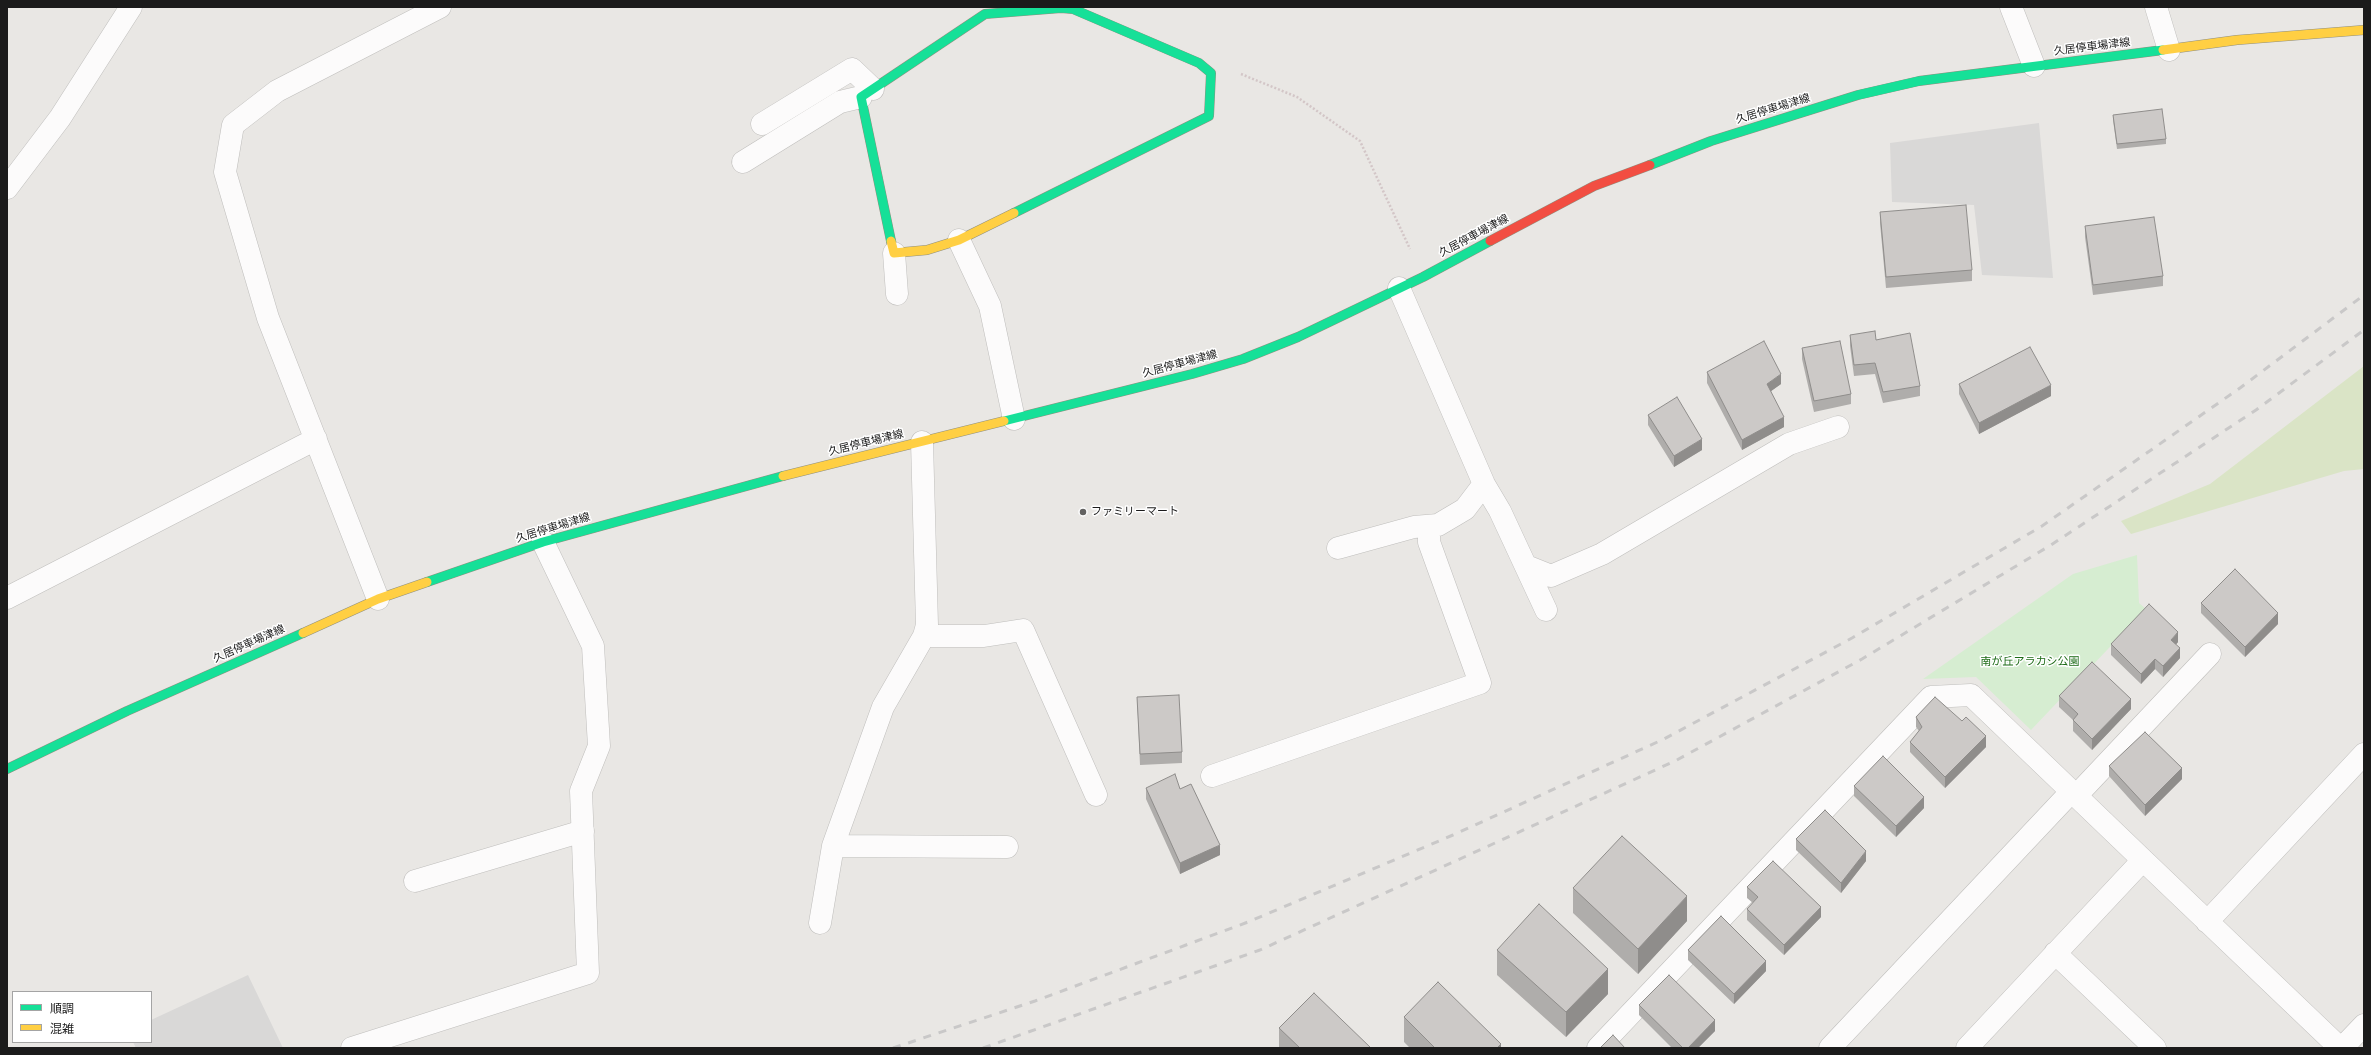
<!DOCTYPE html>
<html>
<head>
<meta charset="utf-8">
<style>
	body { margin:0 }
	#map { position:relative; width:2371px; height:1055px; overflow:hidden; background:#e9e7e4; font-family:Karla,"Noto Sans JP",sans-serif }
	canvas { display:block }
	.frame { position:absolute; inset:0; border:8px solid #1b1b1b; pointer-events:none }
	.legend { position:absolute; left:12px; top:991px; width:140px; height:52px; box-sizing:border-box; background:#fff; border:1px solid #a4a4a4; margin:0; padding:5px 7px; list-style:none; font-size:12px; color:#1b1b1b }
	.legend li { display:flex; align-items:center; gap:8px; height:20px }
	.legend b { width:20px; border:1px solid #a4a4a4 }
</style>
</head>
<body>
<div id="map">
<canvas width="2371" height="1055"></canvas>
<div class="frame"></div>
<ul class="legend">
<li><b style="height:5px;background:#16e098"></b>順調</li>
<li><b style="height:5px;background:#ffcf43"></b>混雑</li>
</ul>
</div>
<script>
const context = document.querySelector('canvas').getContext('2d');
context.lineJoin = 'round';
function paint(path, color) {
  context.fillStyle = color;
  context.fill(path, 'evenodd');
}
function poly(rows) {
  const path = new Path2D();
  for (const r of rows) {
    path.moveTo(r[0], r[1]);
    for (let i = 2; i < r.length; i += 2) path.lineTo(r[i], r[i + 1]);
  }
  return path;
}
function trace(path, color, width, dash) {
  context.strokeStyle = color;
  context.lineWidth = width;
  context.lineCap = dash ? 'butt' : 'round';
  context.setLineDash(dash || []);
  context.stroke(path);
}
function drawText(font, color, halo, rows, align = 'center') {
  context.font = font + ' Karla,"Noto Sans JP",sans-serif';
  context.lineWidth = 3;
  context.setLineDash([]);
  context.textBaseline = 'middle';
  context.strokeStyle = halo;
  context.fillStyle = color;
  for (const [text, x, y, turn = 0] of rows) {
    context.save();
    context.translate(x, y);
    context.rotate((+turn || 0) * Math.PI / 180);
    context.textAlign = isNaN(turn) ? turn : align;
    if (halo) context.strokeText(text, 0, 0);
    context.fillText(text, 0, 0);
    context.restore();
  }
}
paint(poly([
	[2364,366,2364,469,2344,471,2131,534,2121,521,2210,484]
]), '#dae4c6');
paint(poly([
	[2137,555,2139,603,2146,609,2031,730,1976,677,1923,679,2073,574]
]), '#d6edd1');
paint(poly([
	[2039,123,2053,278,1982,275,1974,205,1892,202,1890,143],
	[248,975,283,1048,136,1048,133,1042,151,1042,151,1020]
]), '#d9d8d7');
const lane = poly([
	[743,162,840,102,861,97],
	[415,881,583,831]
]);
const street = poly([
	[2011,7,2034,66],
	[2156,7,2169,50],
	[762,124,852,69,873,89],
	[7,188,60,118,131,7],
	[959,240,990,306,1014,419],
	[894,253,897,294],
	[1399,288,1484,484,1500,511,1546,610],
	[1338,548,1414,527,1438,525,1465,509,1484,484],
	[1526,566,1551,576,1602,554,1789,444,1838,427],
	[7,598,316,439],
	[378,599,268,318,225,172,233,125,277,91,440,7],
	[924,636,984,636,1023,630,1096,795],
	[1212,776,1480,683,1429,542,1429,526],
	[2076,796,2210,654],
	[833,846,1007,847],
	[2207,922,2364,754],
	[820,923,833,846,883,707,924,636,927,625,922,442],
	[2055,953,2155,1048],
	[352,1048,588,973,581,791,599,746,593,646,543,542],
	[1598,1048,1931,697,1971,695,2143,860],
	[1830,1048,2071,792],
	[1967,1048,2143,860,2340,1048],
	[2342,1048,2364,1025]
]);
const fast = poly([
	[1650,165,1711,141,1858,95,1919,81,2163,50],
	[1014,213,1209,116,1211,73,1199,63,1073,9,1061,8],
	[891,241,861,97,985,14,1061,8],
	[1004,421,1192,374,1243,359,1298,337,1423,277,1490,241],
	[427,582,543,542,783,476],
	[7,769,127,711,303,633]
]);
const slow = poly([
	[2163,50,2237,40,2364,30],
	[891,241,894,253,927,250,959,240,1014,213],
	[783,476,1004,421],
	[303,633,378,599,427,582]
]);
const jam = poly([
	[1490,241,1594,186,1650,165]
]);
trace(lane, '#bfbebc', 23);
trace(street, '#bfbebc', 23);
trace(fast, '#908f7f', 10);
trace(slow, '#908f7f', 10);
trace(jam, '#908f7f', 10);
trace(poly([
	[1241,74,1297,97,1360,141,1410,249]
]), '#d3c6c7', 2.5, [2, 2]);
trace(lane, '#fcfbfb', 22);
trace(street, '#fcfbfb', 22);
trace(fast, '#16e098', 9);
trace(slow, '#ffcf43', 9);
trace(jam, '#f24e42', 9);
trace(poly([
	[893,1048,1035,1001,1248,922,1453,835,1664,739,1852,638,2042,526,2240,388,2364,295],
	[983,1048,1260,950,1675,761,1862,659,2051,545,2256,410,2364,330]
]), '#c9c8c8', 3, [8, 8]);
paint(poly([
	[2113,115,2166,139,2166,144,2117,149,2113,120],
	[1880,212,1972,270,1972,281,1886,288,1880,223],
	[2085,226,2163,276,2163,286,2093,295,2085,237],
	[1850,335,1876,340,1920,386,1920,396,1883,403,1875,374,1854,376,1850,346],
	[1802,348,1851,394,1851,404,1814,412,1802,359],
	[1707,372,1781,384,1771,391,1784,427,1742,450,1707,383],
	[1959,384,2051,396,1979,434,1959,394],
	[1648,415,1702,450,1674,467,1648,425],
	[2201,603,2278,624,2245,657,2201,613],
	[2178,642,2176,645,2180,658,2163,677,2155,669,2141,684,2111,655,2111,644],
	[2059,696,2131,709,2092,750,2073,731,2073,720,2059,707],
	[1137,697,1182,752,1182,763,1140,765],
	[1916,717,1986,747,1945,788,1910,752,1910,742,1919,731,1916,727],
	[2109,766,2182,779,2145,816,2109,776],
	[1854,786,1924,808,1896,837,1854,796],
	[1146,788,1180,789,1220,855,1180,874,1146,799],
	[1796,839,1866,861,1841,893,1796,850],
	[1747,887,1821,917,1784,955,1747,920,1747,909,1753,903,1747,898],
	[1573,888,1687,921,1638,974,1573,913],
	[1497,950,1608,994,1566,1037,1497,975],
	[1688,950,1766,971,1734,1004,1688,960],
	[1639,1005,1715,1031,1698,1048,1672,1048,1639,1015],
	[1404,1017,1501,1048,1410,1048,1404,1042],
	[1279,1028,1371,1048,1279,1048]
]), '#afadab');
paint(poly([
	[1781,374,1781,384,1767,394,1767,384],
	[2051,385,2051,396,1979,434,1979,423],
	[1784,417,1784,427,1742,450,1742,440],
	[1702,439,1702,450,1674,467,1674,456],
	[2278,613,2278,624,2245,657,2245,647],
	[2178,632,2178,642,2171,650,2171,640],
	[2180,648,2180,658,2163,677,2163,666],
	[2155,659,2155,669,2141,684,2141,674],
	[2131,699,2131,709,2092,750,2092,739],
	[1986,736,1986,747,1945,788,1945,777],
	[2182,768,2182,779,2145,816,2145,805],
	[1924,797,1924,808,1896,837,1896,826],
	[1220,845,1220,855,1180,874,1180,863],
	[1866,851,1866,861,1841,893,1841,883],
	[1687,896,1687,921,1638,974,1638,949],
	[1821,907,1821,917,1784,955,1784,945],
	[1766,961,1766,971,1734,1004,1734,994],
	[1608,969,1608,994,1566,1037,1566,1012],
	[1715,1020,1715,1031,1698,1048,1688,1048],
	[1501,1044,1501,1048,1497,1048]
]), '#8f8d8b');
const building = poly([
	[2162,109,2166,139,2117,144,2113,115,2162,109],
	[1966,205,1972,270,1886,277,1880,212,1966,205],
	[2154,217,2163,276,2093,285,2085,226,2154,217],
	[1875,331,1876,340,1910,333,1920,386,1883,392,1875,363,1854,365,1850,335,1875,331],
	[1764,341,1781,374,1767,384,1784,417,1742,440,1707,372,1764,341],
	[1840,341,1851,394,1814,401,1802,348,1840,341],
	[2030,347,2051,385,1979,423,1959,384,2030,347],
	[1677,397,1702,439,1674,456,1648,415,1677,397],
	[2235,569,2278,613,2245,647,2201,603,2235,569],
	[2149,604,2178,632,2171,640,2180,648,2163,666,2155,659,2141,674,2111,644,2149,604],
	[2092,662,2131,699,2092,739,2073,720,2078,714,2059,696,2092,662],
	[1179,695,1182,752,1140,754,1137,697,1179,695],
	[1935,697,1962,721,1966,717,1986,736,1945,777,1910,742,1922,727,1916,717,1935,697],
	[2145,732,2182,768,2145,805,2109,766,2145,732],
	[1883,756,1924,797,1896,826,1854,786,1883,756],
	[1175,774,1180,789,1191,784,1220,845,1180,863,1146,788,1175,774],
	[1825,810,1866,851,1841,883,1796,839,1825,810],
	[1622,836,1687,896,1638,949,1573,888,1622,836],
	[1773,861,1821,907,1784,945,1747,909,1758,897,1747,887,1773,861],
	[1539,904,1608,969,1566,1012,1497,950,1539,904],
	[1721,916,1766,961,1734,994,1688,950,1721,916],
	[1669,975,1715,1020,1688,1048,1683,1048,1639,1005,1669,975],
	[1438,982,1501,1044,1497,1048,1435,1048,1404,1017,1438,982],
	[1314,993,1371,1048,1300,1048,1279,1028,1314,993],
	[1613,1035,1625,1048,1600,1048,1613,1035]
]);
paint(building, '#ccc9c7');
trace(building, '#8f8d8b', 1);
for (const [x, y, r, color] of [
	[1083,512,4,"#636261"]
]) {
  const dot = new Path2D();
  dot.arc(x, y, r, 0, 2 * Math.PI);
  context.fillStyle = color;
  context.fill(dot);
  trace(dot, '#fff', 1.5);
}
drawText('11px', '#1b1b1b', '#fff', [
	["久居停車場津線",2092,47,-7],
	["久居停車場津線",1773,109,-17],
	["久居停車場津線",1474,236,-28],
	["久居停車場津線",1180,364,-15],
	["久居停車場津線",866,443,-14],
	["久居停車場津線",553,528,-17],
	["久居停車場津線",249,644,-24]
]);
drawText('11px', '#1b1b1b', '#fff', [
	["ファミリーマート",1091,512]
], 'left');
drawText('11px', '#1d6b17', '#fff', [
	["南が丘アラカシ公園",2030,662]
]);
</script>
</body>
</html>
